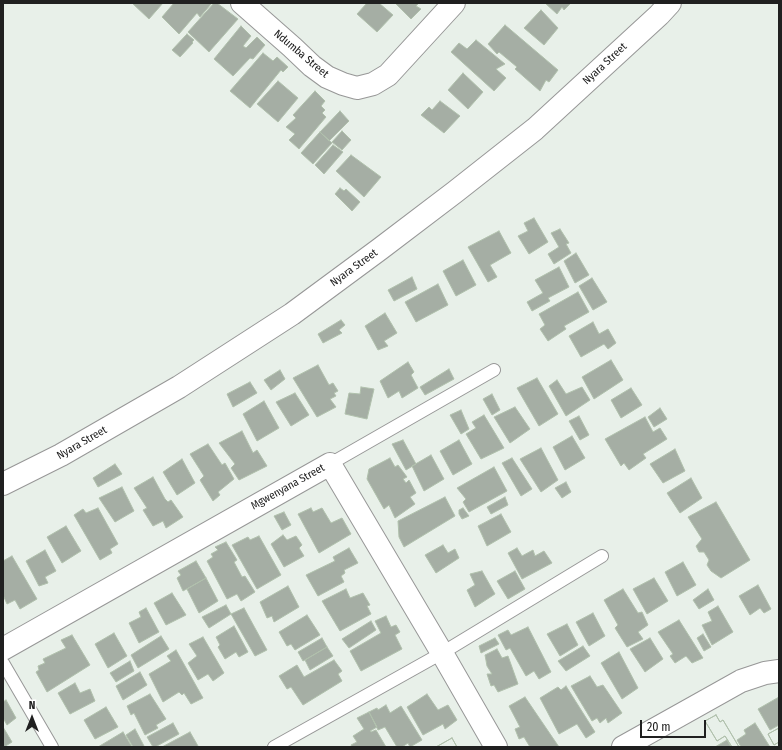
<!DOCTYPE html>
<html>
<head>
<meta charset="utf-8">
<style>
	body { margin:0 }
	#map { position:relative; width:782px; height:750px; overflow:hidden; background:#e8f0e9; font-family:"Fira Sans Condensed",sans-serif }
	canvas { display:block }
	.frame { position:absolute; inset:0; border:4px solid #202020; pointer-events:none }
	.north { position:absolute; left:12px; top:698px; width:40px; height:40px; -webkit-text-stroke:3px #fff; paint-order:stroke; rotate:0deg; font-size:11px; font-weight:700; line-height:16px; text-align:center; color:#202020 }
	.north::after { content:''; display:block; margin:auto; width:14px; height:18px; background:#202020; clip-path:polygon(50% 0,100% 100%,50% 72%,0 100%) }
	.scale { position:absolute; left:640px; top:720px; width:66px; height:18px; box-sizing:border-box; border:2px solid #202020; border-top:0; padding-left:5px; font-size:12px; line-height:14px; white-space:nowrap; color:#202020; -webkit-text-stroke:3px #fff; paint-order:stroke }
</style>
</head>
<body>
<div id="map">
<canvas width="782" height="750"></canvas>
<div class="frame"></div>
<div class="north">N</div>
<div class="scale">20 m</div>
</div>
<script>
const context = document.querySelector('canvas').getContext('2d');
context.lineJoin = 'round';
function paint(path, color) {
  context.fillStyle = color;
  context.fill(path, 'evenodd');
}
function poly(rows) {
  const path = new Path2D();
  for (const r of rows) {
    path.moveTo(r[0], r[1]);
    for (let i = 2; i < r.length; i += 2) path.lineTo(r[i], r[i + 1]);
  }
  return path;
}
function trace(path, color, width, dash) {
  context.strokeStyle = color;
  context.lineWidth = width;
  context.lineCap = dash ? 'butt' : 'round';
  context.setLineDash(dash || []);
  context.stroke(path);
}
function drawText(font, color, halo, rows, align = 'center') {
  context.font = font + ' "Fira Sans Condensed",sans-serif';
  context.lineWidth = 3;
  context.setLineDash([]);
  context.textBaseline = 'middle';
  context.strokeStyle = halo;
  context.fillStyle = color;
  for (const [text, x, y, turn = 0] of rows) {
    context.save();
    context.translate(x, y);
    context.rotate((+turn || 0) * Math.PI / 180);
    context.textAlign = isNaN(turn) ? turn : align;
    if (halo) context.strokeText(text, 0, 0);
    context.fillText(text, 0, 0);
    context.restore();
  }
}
const building = poly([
	[132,3,163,3,149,19,132,3],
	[174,3,212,3,200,17,197,13,179,34,162,17,174,3],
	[214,3,217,3,238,19,209,52,188,32,214,3],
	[367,3,379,3,393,15,377,32,357,14,367,3],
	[395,3,419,3,416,6,421,9,411,19,395,3],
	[545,3,571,3,564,10,562,7,557,14,545,3],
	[541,10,558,28,544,45,524,28,541,10],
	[505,25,558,70,549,82,546,80,540,91,515,69,517,67,499,52,497,54,488,44,505,25],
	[241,26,251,36,243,46,246,48,257,37,265,45,253,59,250,58,233,76,214,59,241,26],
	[187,34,194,40,192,42,193,43,180,57,172,50,187,34],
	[476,40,505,64,496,69,506,78,494,91,451,52,459,43,467,49,476,40],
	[263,53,273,61,277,57,288,67,283,72,281,70,250,108,230,91,263,53],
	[463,73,483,92,468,109,448,90,463,73],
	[278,81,298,98,278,122,257,104,278,81],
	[315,91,325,101,321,106,325,110,322,113,326,117,299,149,289,140,295,134,286,127,296,118,293,115,315,91],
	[440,101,460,116,444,133,421,115,429,107,432,110,440,101],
	[340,111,349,121,329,141,320,132,340,111],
	[342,131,351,140,342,150,332,142,342,131],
	[320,132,332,143,313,164,301,153,320,132],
	[333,145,343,152,324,174,315,165,333,145],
	[351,155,381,177,364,197,336,171,351,155],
	[340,188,344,191,346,189,360,202,352,211,335,194,340,188],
	[534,218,548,242,529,254,518,236,528,231,524,223,534,218],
	[560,229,569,243,566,244,571,253,554,264,548,254,559,247,551,233,560,229],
	[499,231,511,253,490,265,497,277,488,282,468,247,499,231],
	[576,253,589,275,575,283,564,261,576,253],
	[463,260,476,285,456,296,443,271,463,260],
	[559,267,569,287,548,298,550,301,532,311,527,302,543,293,535,280,559,267],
	[412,277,417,289,394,301,388,290,412,277],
	[592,278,607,302,593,310,579,286,592,278],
	[438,284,448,305,416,322,405,302,438,284],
	[578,292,589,312,564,326,566,329,548,341,540,329,545,325,539,314,578,292],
	[385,313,397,333,384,341,388,346,378,350,365,326,385,313],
	[341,320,345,325,339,330,342,333,323,343,318,334,341,320],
	[593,322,599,334,608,329,616,343,608,349,604,344,581,357,569,336,593,322],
	[611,360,623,380,594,399,582,377,611,360],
	[408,362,414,372,411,375,418,388,402,398,399,391,388,398,380,381,408,362],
	[318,365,329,385,333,383,338,391,334,393,336,396,330,399,336,407,317,417,293,378,318,365],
	[449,369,454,379,425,395,420,387,449,369],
	[280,370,285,379,271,390,264,380,280,370],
	[537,378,558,414,539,426,517,388,537,378],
	[557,380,566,394,582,387,590,400,566,416,549,386,557,380],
	[250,382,257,393,233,407,227,394,250,382],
	[361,387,374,389,367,419,345,414,349,393,360,394,361,387],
	[631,388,642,405,621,418,611,400,631,388],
	[295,393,309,415,291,426,276,402,295,393],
	[492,394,500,410,492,415,483,399,492,394],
	[264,401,279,428,257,441,243,414,264,401],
	[515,407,530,429,510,443,494,417,515,407],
	[660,408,667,419,654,427,648,417,660,408],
	[461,410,469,429,461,434,450,415,461,410],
	[484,415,504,448,481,459,466,434,476,428,472,422,484,415],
	[579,416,589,435,580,440,569,421,579,416],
	[645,417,653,432,660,428,667,439,643,454,646,458,629,470,624,463,621,466,605,439,645,417],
	[242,431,253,453,257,450,267,466,239,480,231,468,235,464,219,443,242,431],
	[572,436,585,458,565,470,553,447,572,436],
	[403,440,416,464,406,470,392,444,403,440],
	[459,440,472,464,453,475,440,451,459,440],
	[208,444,222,465,225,463,234,479,218,492,220,495,213,501,200,480,204,476,190,454,208,444],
	[541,448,558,480,541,492,520,459,541,448],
	[675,449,685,471,663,483,650,464,675,449],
	[431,455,444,479,424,491,412,466,431,455],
	[390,458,395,467,398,465,407,477,403,479,406,483,409,480,416,493,410,497,415,504,395,518,389,505,384,509,367,479,369,469,390,458],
	[512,458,532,489,521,496,502,463,512,458],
	[182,459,195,483,177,495,163,472,182,459],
	[115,464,122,474,98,487,93,478,115,464],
	[494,467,507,491,469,512,463,502,466,499,457,488,494,467],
	[153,477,165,499,168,502,171,500,183,517,166,528,163,521,153,526,143,510,147,508,134,488,153,477],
	[691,478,702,498,680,513,667,493,691,478],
	[566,482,571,492,562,498,555,488,566,482],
	[122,487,134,511,115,522,99,498,122,487],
	[445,497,455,516,404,547,399,537,398,521,445,497],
	[505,497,508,505,491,514,487,507,505,497],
	[716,502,750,560,721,578,711,571,707,565,709,560,704,552,699,552,696,546,702,539,688,517,716,502],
	[98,508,118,544,110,549,112,553,100,560,74,515,83,509,86,513,98,508],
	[311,508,313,512,322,508,331,523,342,518,351,534,319,553,298,514,311,508],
	[463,508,469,516,462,519,459,514,459,510,463,508],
	[284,512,291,525,282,530,274,516,284,512],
	[501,514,511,532,487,546,478,526,501,514],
	[66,526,81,551,62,563,47,537,66,526],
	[283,535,287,540,296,536,302,545,299,548,304,556,284,567,271,544,283,535],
	[259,536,281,575,257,589,232,545,248,537,250,540,259,536],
	[226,542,237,560,234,562,242,577,245,576,255,592,241,601,237,594,227,599,207,561,213,557,211,554,218,550,215,547,226,542],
	[443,545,448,553,455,549,459,558,436,573,425,555,443,545],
	[349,548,358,563,344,570,345,573,341,576,344,582,318,596,306,575,335,561,333,557,349,548],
	[517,548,522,556,533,550,535,556,544,551,552,563,522,579,508,553,517,548],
	[45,550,56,571,45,577,48,583,39,586,26,561,45,550],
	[12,556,37,599,20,609,15,600,7,604,3,595,3,561,12,556],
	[196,561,206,578,183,591,177,578,181,575,178,571,196,561],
	[683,562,696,585,677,596,665,572,683,562],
	[482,571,495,594,475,607,467,590,475,585,470,574,482,571],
	[515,571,525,589,508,599,497,581,515,571],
	[206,578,218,601,199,613,187,589,206,578],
	[654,578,668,601,647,614,633,589,654,578],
	[758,585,771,609,764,613,760,608,750,615,739,596,758,585],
	[288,586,299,607,274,622,272,616,267,618,260,602,288,586],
	[346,589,350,598,363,593,370,605,367,606,371,614,340,631,322,601,346,589],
	[623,589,638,613,642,612,648,625,638,632,643,639,627,647,615,628,618,625,604,600,623,589],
	[708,589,714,600,699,609,693,600,708,589],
	[172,593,186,615,166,625,154,603,172,593],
	[226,605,231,614,209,628,202,617,226,605],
	[718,606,733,632,712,645,702,625,712,621,708,612,718,606],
	[146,608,159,632,139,643,129,623,141,617,139,612,146,608],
	[244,608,267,650,255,656,231,614,244,608],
	[593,613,605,636,589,646,576,622,593,613],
	[307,615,320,635,295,650,291,644,287,646,279,632,307,615],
	[386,616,391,627,396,625,400,632,395,635,402,649,361,671,350,651,381,633,375,621,386,616],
	[679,620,703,658,692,663,686,656,675,663,670,656,673,654,658,632,679,620],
	[371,621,376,630,349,648,342,639,371,621],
	[567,624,578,645,560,656,547,634,567,624],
	[234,626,248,652,239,657,236,652,225,659,218,647,220,645,216,637,234,626],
	[528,627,551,672,539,679,534,671,526,676,510,648,506,650,498,635,508,630,511,635,528,627],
	[114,633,127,656,108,668,95,644,114,633],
	[703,634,711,647,704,651,697,638,703,634],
	[72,635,90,665,47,692,36,672,39,670,38,666,45,663,43,659,66,648,61,640,72,635],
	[161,636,169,649,138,668,131,655,161,636],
	[203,637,224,673,213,681,208,674,198,680,188,663,197,656,189,644,203,637],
	[322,638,327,647,303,661,298,652,322,638],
	[495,638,499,644,481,653,479,646,495,638],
	[650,638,663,659,645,672,630,649,650,638],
	[583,646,590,656,566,671,558,661,583,646],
	[327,647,333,656,310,670,305,660,327,647],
	[497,649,502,658,508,656,518,684,498,692,494,685,491,686,487,674,492,674,487,666,485,655,497,649],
	[176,650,203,698,191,704,184,693,182,695,179,692,163,702,149,674,171,661,167,656,176,650],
	[619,652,638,688,622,699,601,663,619,652],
	[334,660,342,671,338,674,342,681,303,705,291,687,287,689,279,676,297,665,304,677,334,660],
	[130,661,134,671,116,682,110,673,130,661],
	[140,672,147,685,123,700,116,686,140,672],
	[590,676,597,687,603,685,622,713,608,723,606,718,600,723,597,718,592,721,571,686,590,676],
	[75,683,80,693,90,689,95,701,70,714,58,693,75,683],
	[566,686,595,732,586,738,577,724,559,734,540,698,558,687,561,690,566,686],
	[150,694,166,719,156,725,158,728,145,735,134,713,131,715,127,706,150,694],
	[427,694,438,710,448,705,457,720,445,729,443,724,423,735,407,707,427,694],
	[525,697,559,747,530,747,524,737,519,739,515,729,520,727,509,706,525,697],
	[779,697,779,725,770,730,758,709,779,697],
	[6,700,16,718,7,725,3,718,3,702,6,700],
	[386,705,390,713,401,706,422,740,410,747,408,743,402,747,397,747,385,727,378,730,369,712,377,708,378,710,386,705],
	[106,707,118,727,95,739,84,720,106,707],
	[369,712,377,727,370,731,371,732,376,730,386,747,352,747,351,745,357,742,353,736,364,729,357,718,369,712],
	[716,715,720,722,723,720,739,747,732,747,725,736,717,741,705,721,716,715],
	[716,715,720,722,723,720,739,747,732,747,725,736,717,741,705,721,716,715],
	[173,723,179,734,155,747,153,747,147,737,173,723],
	[755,723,770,747,741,747,737,740,746,734,744,730,755,723],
	[3,727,12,742,4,747,3,747,3,727],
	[779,728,779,742,774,745,768,734,779,728],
	[779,728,779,742,774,745,768,734,779,728],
	[135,729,144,746,143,747,133,747,126,735,135,729],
	[123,732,132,747,98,747,123,732],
	[190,732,198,746,196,747,162,747,190,732],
	[452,738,457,747,436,747,452,738],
	[452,738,457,747,436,747,452,738],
	[727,740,731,747,715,747,727,740]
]);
paint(building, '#a5aea4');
trace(building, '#b0c0ac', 1);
const lane = poly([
	[330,464,494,370],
	[3,663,52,747],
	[274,747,442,653,602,556]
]);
const street = poly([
	[242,3,292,47,312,66,327,77,343,84,357,88,373,84,388,75,454,3],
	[3,484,61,455,179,387,292,314,380,249,455,192,535,129,659,15,670,3],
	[3,649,330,464,442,653,496,747],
	[623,747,741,681,765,673,779,671]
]);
trace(lane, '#979797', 14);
trace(street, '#979797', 24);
trace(lane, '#fff', 12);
trace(street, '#fff', 22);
drawText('11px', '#202020', '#fff', [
	["Ndumba Street",301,54,40],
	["Nyara Street",605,64,-43],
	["Nyara Street",354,268,-36],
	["Nyara Street",82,443,-30],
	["Mgwenyana Street",288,487,-29]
]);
</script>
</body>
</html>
